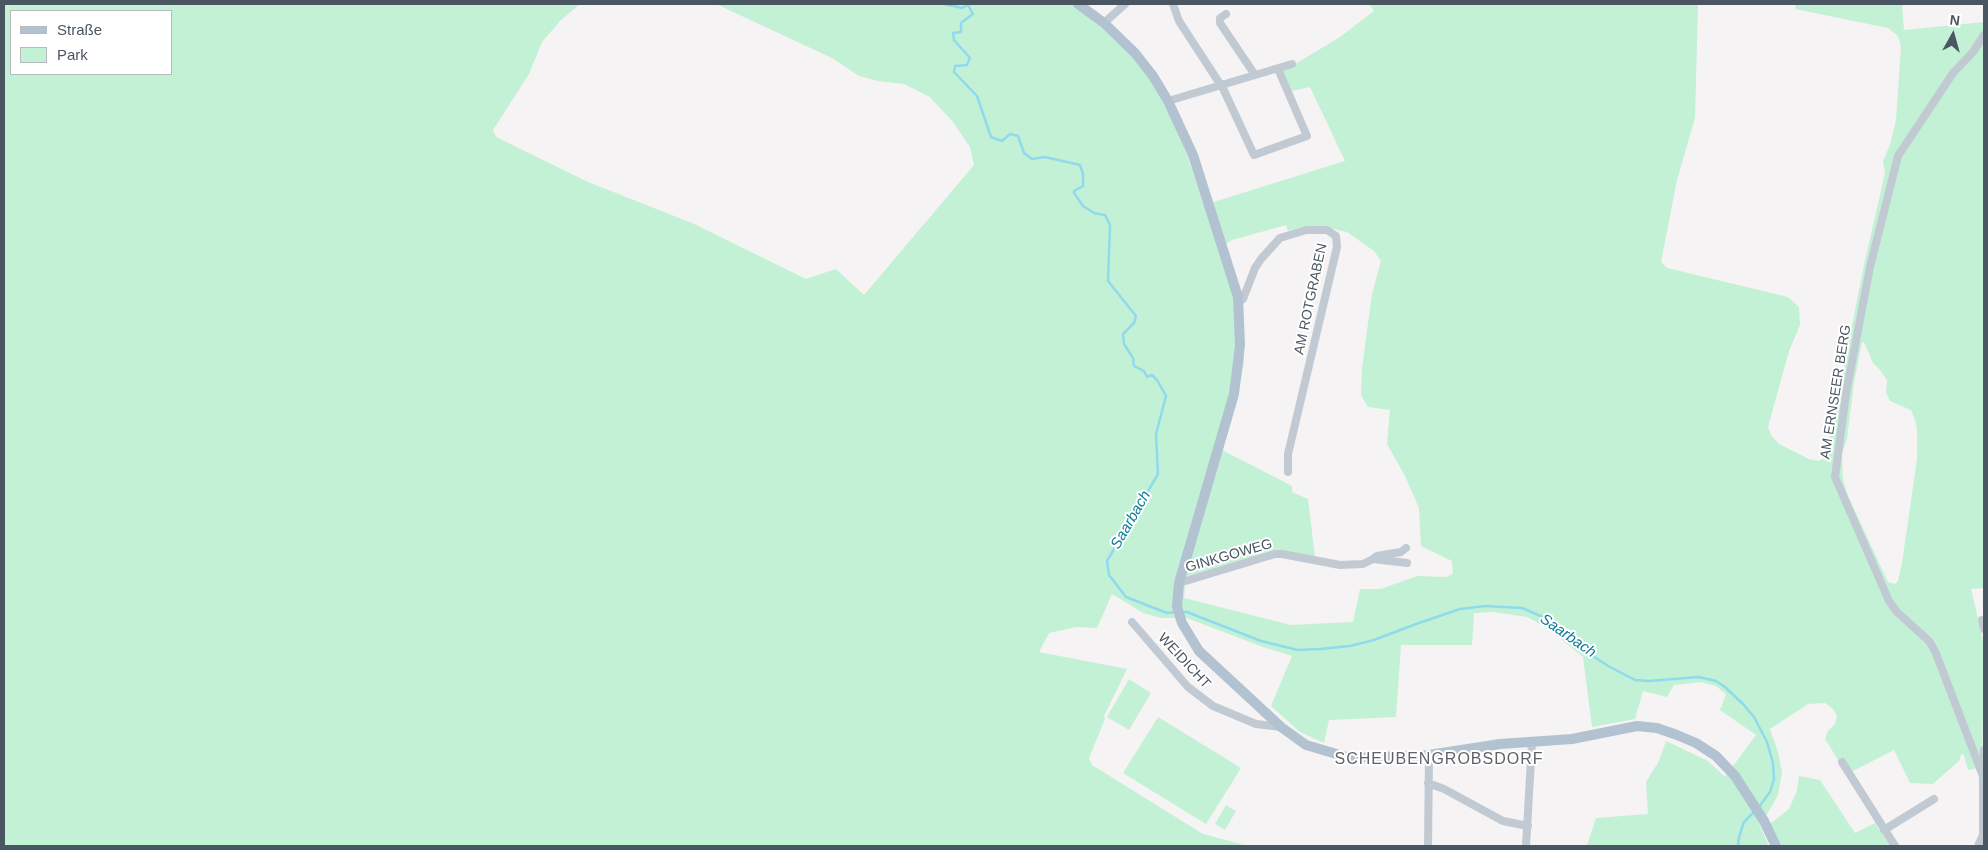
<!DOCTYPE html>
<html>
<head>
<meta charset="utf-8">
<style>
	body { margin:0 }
	#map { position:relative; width:1988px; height:850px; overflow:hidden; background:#f5f3f3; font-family:Arial,sans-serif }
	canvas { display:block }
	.frame { position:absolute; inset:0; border:5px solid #4a5661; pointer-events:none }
	.legend { position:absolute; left:10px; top:10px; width:162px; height:65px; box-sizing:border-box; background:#fff; border:1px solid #b7bbc0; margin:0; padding:6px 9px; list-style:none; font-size:15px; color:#4a5661 }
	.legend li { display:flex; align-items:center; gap:10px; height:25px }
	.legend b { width:25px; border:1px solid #b7bbc0 }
	.north { position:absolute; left:1928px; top:10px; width:50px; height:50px; -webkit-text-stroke:4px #fff; paint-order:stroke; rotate:7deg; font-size:14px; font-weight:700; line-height:20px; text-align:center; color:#4a5661 }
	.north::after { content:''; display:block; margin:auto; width:18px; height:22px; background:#4a5661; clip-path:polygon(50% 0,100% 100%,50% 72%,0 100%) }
</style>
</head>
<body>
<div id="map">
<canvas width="1988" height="850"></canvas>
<div class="frame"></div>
<ul class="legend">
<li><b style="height:6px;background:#b3c2d1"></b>Straße</li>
<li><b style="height:14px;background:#c3f1d5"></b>Park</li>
</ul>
<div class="north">N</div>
</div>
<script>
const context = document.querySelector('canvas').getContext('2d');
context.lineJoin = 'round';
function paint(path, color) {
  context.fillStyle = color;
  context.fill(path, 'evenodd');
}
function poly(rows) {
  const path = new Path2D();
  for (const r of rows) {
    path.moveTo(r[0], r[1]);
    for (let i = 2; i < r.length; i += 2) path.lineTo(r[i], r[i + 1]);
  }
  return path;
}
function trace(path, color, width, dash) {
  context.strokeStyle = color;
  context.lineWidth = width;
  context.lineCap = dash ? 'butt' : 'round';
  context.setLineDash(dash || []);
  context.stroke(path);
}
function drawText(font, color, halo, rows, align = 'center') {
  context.font = font + ' Arial,sans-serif';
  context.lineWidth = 4;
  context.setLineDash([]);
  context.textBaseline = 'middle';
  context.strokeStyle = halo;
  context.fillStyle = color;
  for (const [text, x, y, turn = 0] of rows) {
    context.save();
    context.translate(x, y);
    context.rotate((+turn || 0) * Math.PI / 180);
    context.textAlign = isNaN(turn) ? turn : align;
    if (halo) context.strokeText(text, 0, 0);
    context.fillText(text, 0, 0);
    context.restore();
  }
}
paint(poly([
	[4,4,580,4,560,21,542,42,529,74,493,130,496,137,588,182,692,223,806,279,836,269,864,295,974,165,970,147,953,122,930,97,904,84,878,81,859,76,832,58,716,4,1072,4,1099,25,1131,55,1151,81,1170,115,1186,152,1204,205,1345,161,1310,87,1291,91,1281,70,1297,63,1340,37,1374,11,1369,4,1698,4,1695,118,1677,180,1661,262,1667,268,1788,297,1799,307,1800,325,1789,351,1768,427,1771,435,1779,444,1809,459,1818,461,1825,458,1827,452,1864,265,1885,173,1883,161,1890,145,1896,120,1901,47,1898,36,1888,28,1795,9,1796,4,1902,4,1904,30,1984,22,1984,588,1971,589,1984,645,1982,767,1968,770,1964,755,1961,754,1960,760,1933,784,1910,783,1894,750,1847,774,1825,739,1828,731,1835,724,1837,716,1833,709,1825,703,1808,704,1770,729,1778,752,1782,772,1778,795,1766,816,1759,824,1769,846,1587,846,1596,818,1648,814,1646,782,1659,761,1666,741,1708,761,1725,777,1756,735,1720,710,1726,694,1716,686,1701,682,1674,685,1667,697,1643,691,1635,719,1592,727,1583,657,1546,627,1527,617,1493,612,1474,613,1472,645,1401,645,1396,717,1329,720,1324,743,1300,732,1271,706,1292,656,1263,647,1187,618,1161,618,1143,613,1112,594,1097,628,1076,627,1049,633,1039,652,1127,669,1104,716,1105,719,1089,758,1092,765,1203,834,1248,846,4,846],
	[11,11,171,11,171,74,11,74],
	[1286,225,1288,231,1302,227,1324,227,1347,232,1374,251,1381,261,1372,294,1362,368,1361,395,1368,407,1390,410,1387,444,1405,476,1419,508,1421,546,1452,561,1453,574,1446,577,1417,576,1381,589,1360,589,1353,622,1291,625,1184,598,1186,577,1276,551,1315,557,1308,499,1292,492,1292,486,1222,450,1237,399,1244,363,1244,325,1226,244,1232,240],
	[1862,342,1864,342,1873,363,1880,370,1887,380,1886,392,1890,401,1911,410,1915,420,1917,429,1917,459,1902,563,1898,581,1895,584,1888,582,1848,496,1843,479,1842,454,1847,439,1854,383],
	[1129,679,1151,693,1129,730,1107,717],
	[1158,717,1241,768,1206,824,1123,773],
	[1799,776,1820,780,1855,833,1875,823,1890,846,1782,846,1770,824,1789,809,1797,791],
	[1226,805,1236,811,1225,830,1215,824]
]), '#c3f1d5');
trace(poly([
	[944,4,962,8,968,5,973,14,961,23,961,32,953,33,954,40,970,58,967,65,955,66,954,72,977,96,991,137,1002,141,1010,134,1018,136,1024,153,1032,159,1045,157,1080,165,1083,174,1083,186,1074,191,1074,193,1083,206,1094,213,1105,215,1110,225,1108,281,1136,316,1134,323,1123,334,1124,344,1133,358,1134,366,1144,371,1147,377,1152,375,1157,380,1166,396,1156,434,1158,474,1107,561,1109,575,1126,597,1167,613,1175,612],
	[1181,612,1187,612,1261,641,1298,650,1320,649,1350,646,1374,640,1416,624,1460,609,1485,606,1522,608,1543,617,1561,628,1584,650,1608,666,1635,680,1649,681,1699,677,1716,681,1725,687,1743,704,1754,717,1767,742,1773,763,1774,779,1770,792,1759,807],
	[1738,846,1739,837,1744,822,1755,811]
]), '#90daee', 2.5);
trace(poly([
	[1173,4,1179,21,1220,84],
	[1226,14,1220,18,1220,23,1255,75],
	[1104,23,1125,4],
	[1221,84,1254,155,1307,136,1278,69],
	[1168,101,1292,64],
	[1238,302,1243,299,1255,268,1261,259,1280,238,1306,230,1327,230,1336,236,1337,247,1288,454,1288,472],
	[1373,559,1377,556,1401,552,1406,548],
	[1179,583,1275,554,1282,554,1340,565,1363,564,1373,559,1407,563],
	[1982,620,1984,629],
	[1132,622,1188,687,1213,706,1256,724,1281,727],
	[1842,762,1895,846],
	[1983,772,1984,750],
	[1428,783,1444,789,1503,821,1528,826],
	[1884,830,1934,799],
	[1428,846,1429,755],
	[1526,846,1532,742],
	[1978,846,1983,835,1983,776,1935,651,1929,641,1897,612,1889,601,1835,477,1846,394,1870,267,1898,156,1953,73,1973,52,1984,35]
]), '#c1cad2', 8);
trace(poly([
	[1078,4,1104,23,1135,53,1153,76,1168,101,1193,155,1238,297,1240,345,1234,394,1179,583,1178,594,1177,607,1182,623,1199,651,1281,727,1306,745,1350,758,1429,755,1500,744,1572,739,1637,726,1657,728,1677,735,1696,743,1716,756,1735,776,1764,821,1776,846]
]), '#b3c2d1', 10);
drawText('14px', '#4a5661', '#fff', [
	["AM ROTGRABEN",1311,299,-78],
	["AM ERNSEER BERG",1836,392,-81],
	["GINKGOWEG",1229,556,-16],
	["WEIDICHT",1184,661,47]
]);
drawText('italic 15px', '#0c7c9b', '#fff', [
	["Saarbach",1131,520,-60],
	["Saarbach",1568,636,35]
]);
context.letterSpacing = '1px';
drawText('16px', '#5f6368', '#fff', [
	["SCHEUBENGROBSDORF",1439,760]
]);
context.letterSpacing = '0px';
</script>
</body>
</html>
